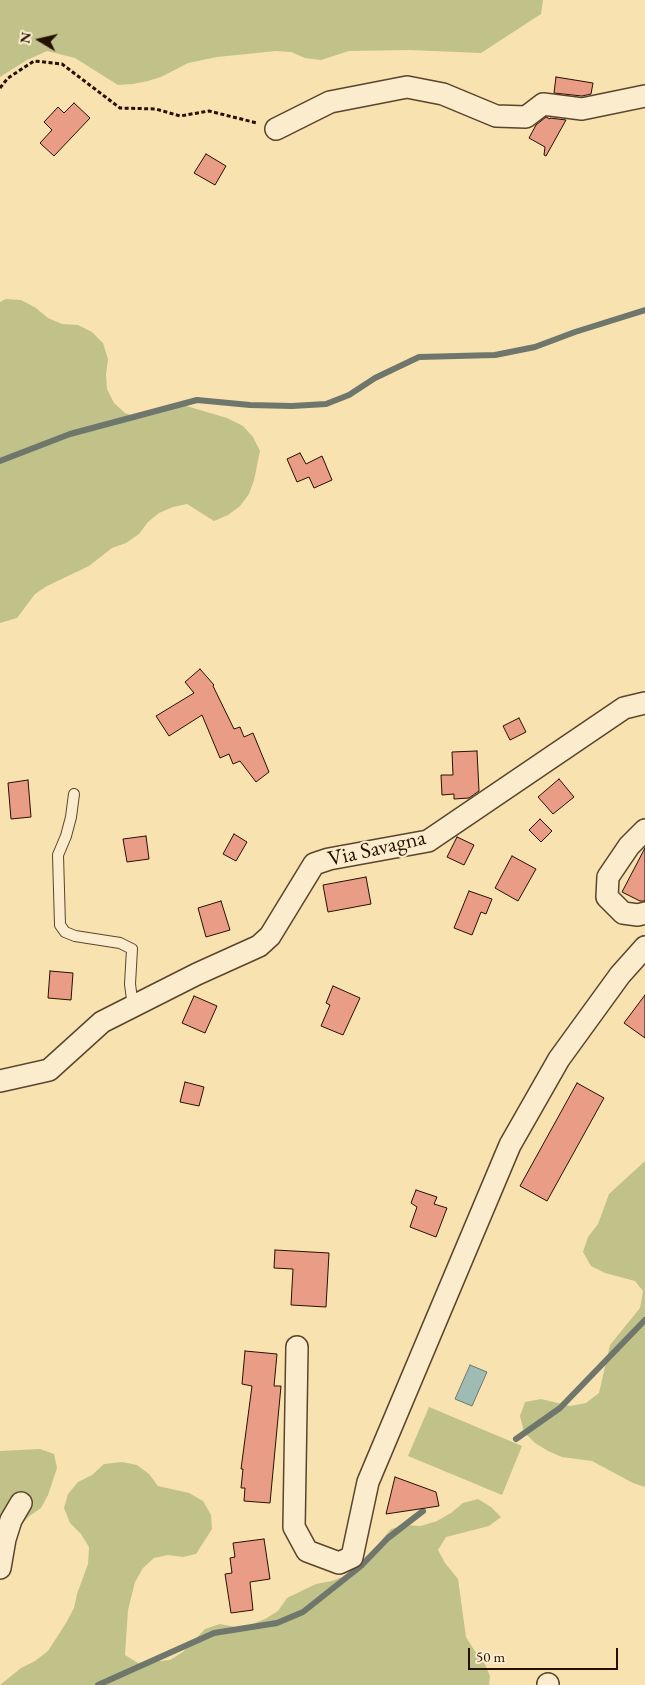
<!DOCTYPE html>
<html>
<head>
<meta charset="utf-8">
<style>
	body { margin:0 }
	#map { position:relative; width:645px; height:1685px; overflow:hidden; background:#f7e2b0; font-family:"EB Garamond",serif }
	canvas { display:block }
	.north { position:absolute; left:15px; top:15px; width:50px; height:50px; -webkit-text-stroke:4px #faeccc; paint-order:stroke; rotate:279deg; font-size:14px; font-weight:700; line-height:20px; text-align:center; color:#261001 }
	.north::after { content:''; display:block; margin:auto; width:18px; height:22px; background:#261001; clip-path:polygon(50% 0,100% 100%,50% 72%,0 100%) }
	.scale { position:absolute; left:468px; top:1648px; width:150px; height:22px; box-sizing:border-box; border:2px solid #261001; border-top:0; padding-left:6px; font-size:15px; line-height:18px; white-space:nowrap; color:#261001; -webkit-text-stroke:4px #faeccc; paint-order:stroke }
</style>
</head>
<body>
<div id="map">
<canvas width="645" height="1685"></canvas>
<div class="north">N</div>
<div class="scale">50 m</div>
</div>
<script>
const context = document.querySelector('canvas').getContext('2d');
context.lineJoin = 'round';
function paint(path, color) {
  context.fillStyle = color;
  context.fill(path, 'evenodd');
}
function poly(rows) {
  const path = new Path2D();
  for (const r of rows) {
    path.moveTo(r[0], r[1]);
    for (let i = 2; i < r.length; i += 2) path.lineTo(r[i], r[i + 1]);
  }
  return path;
}
function trace(path, color, width, dash) {
  context.strokeStyle = color;
  context.lineWidth = width;
  context.lineCap = dash ? 'butt' : 'round';
  context.setLineDash(dash || []);
  context.stroke(path);
}
function drawText(font, color, halo, rows, align = 'center') {
  context.font = font + ' "EB Garamond",serif';
  context.lineWidth = 4.5;
  context.setLineDash([]);
  context.textBaseline = 'middle';
  context.strokeStyle = halo;
  context.fillStyle = color;
  for (const [text, x, y, turn = 0] of rows) {
    context.save();
    context.translate(x, y);
    context.rotate((+turn || 0) * Math.PI / 180);
    context.textAlign = isNaN(turn) ? turn : align;
    if (halo) context.strokeText(text, 0, 0);
    context.fillText(text, 0, 0);
    context.restore();
  }
}
paint(poly([
	[0,0,543,0,541,14,481,53,409,50,349,51,321,60,305,58,291,52,276,51,217,57,188,63,161,77,148,81,133,84,118,85,75,58,47,51,27,60,0,77],
	[6,299,21,300,36,308,48,318,62,324,78,325,92,332,103,343,108,359,106,374,107,389,114,403,125,413,139,418,154,414,168,405,183,405,227,418,243,426,253,437,260,451,254,480,249,494,240,506,228,515,214,521,187,504,173,507,159,513,148,522,139,534,126,543,112,548,89,566,47,586,35,594,17,618,0,623,0,302],
	[645,1161,645,1487,633,1483,592,1461,562,1457,548,1451,535,1443,524,1432,520,1416,525,1402,541,1399,570,1406,586,1403,599,1393,610,1345,640,1308,643,1291,635,1281,605,1273,591,1266,583,1252,588,1237,598,1224,609,1194],
	[429,1407,522,1446,502,1495,408,1456],
	[40,1449,54,1454,57,1468,48,1495,41,1508,28,1517,0,1552,0,1451],
	[122,1462,137,1465,149,1474,158,1486,189,1493,203,1501,211,1515,212,1529,196,1554,183,1557,168,1555,154,1558,143,1568,135,1582,128,1610,125,1655,138,1663,170,1660,183,1652,205,1629,220,1624,235,1627,250,1625,265,1619,278,1611,287,1598,316,1584,332,1581,347,1575,360,1566,391,1529,406,1525,421,1526,437,1521,451,1513,463,1503,478,1499,491,1507,501,1517,489,1526,446,1537,438,1550,445,1563,458,1579,466,1637,474,1650,484,1662,490,1676,489,1685,0,1685,21,1668,35,1661,48,1651,66,1623,74,1608,77,1594,88,1564,89,1547,81,1534,70,1523,64,1508,68,1494,78,1482,92,1475,104,1464]
]), '#c0c289');
const water = poly([
	[470,1365,487,1372,472,1406,455,1399,470,1365]
]);
paint(water, '#9fbcb4');
trace(water, '#6f776c', 1);
trace(poly([
	[0,461,70,434,197,400,250,405,292,406,326,404,349,395,375,378,419,357,495,355,535,347,575,332,645,310],
	[516,1439,560,1408,645,1320],
	[98,1685,214,1633,277,1623,303,1612,361,1566,388,1538,423,1511]
]), '#6f776c', 6);
const building = poly([
	[556,77,593,83,591,94,582,96,554,93,556,77],
	[74,103,90,118,54,156,40,143,52,130,44,122,58,107,64,113,74,103],
	[546,117,550,119,550,118,566,120,546,156,544,155,545,147,529,138,536,125,546,117],
	[206,154,226,166,215,185,194,173,206,154],
	[300,453,306,464,322,456,332,480,314,488,309,477,297,482,287,459,300,453],
	[200,669,214,685,213,686,234,729,240,727,244,737,253,733,269,772,256,782,240,761,233,764,229,754,220,758,202,715,169,736,156,716,194,693,185,682,200,669],
	[519,718,526,732,510,740,503,726,519,718],
	[477,751,479,791,469,798,454,799,454,794,442,795,441,775,453,775,452,752,477,751],
	[559,779,574,797,553,814,538,797,559,779],
	[28,780,31,817,11,819,8,783,28,780],
	[540,819,552,831,541,842,529,830,540,819],
	[234,834,247,842,236,861,223,854,234,834],
	[146,836,149,859,127,862,123,839,146,836],
	[457,837,474,845,464,865,447,857,457,837],
	[645,848,645,901,640,901,622,892,645,848],
	[512,856,536,869,518,901,495,888,512,856],
	[366,877,371,904,328,912,323,885,366,877],
	[469,891,492,899,486,914,481,912,472,935,454,928,469,891],
	[221,901,230,930,206,937,198,908,221,901],
	[50,971,73,973,71,1000,48,998,50,971],
	[333,986,360,998,343,1035,321,1026,330,1005,326,1003,333,986],
	[645,995,645,1038,624,1023,645,995],
	[194,996,217,1006,205,1033,182,1023,194,996],
	[185,1082,204,1087,199,1106,180,1102,185,1082],
	[577,1083,604,1098,547,1201,520,1186,577,1083],
	[416,1190,437,1197,434,1204,447,1208,436,1237,410,1227,417,1207,411,1203,416,1190],
	[275,1250,329,1253,326,1307,291,1305,293,1269,274,1268,275,1250],
	[245,1351,277,1354,274,1386,281,1386,270,1503,244,1501,245,1488,241,1488,243,1469,241,1469,252,1386,242,1384,245,1351],
	[395,1477,436,1492,439,1506,386,1514,395,1477],
	[264,1539,270,1579,250,1582,253,1610,231,1613,225,1574,232,1573,230,1558,235,1557,233,1543,264,1539]
]);
paint(building, '#ea9d86');
trace(building, '#261001', 1);
const service = poly([
	[74,794,71,817,66,836,58,855,60,925,65,932,75,936,120,943,132,949,130,984,133,1007]
]);
const minor = poly([
	[276,129,330,102,407,87,443,94,496,116,526,117,543,104,582,109,645,96],
	[645,830,629,846,608,877,607,897,623,913,638,915,645,913],
	[0,1081,49,1070,102,1022,197,974,259,946,270,936,314,864,329,859,428,841,624,708,645,703],
	[297,1347,294,1527,307,1551,339,1563,352,1557,368,1482,510,1145,559,1059,620,975,645,947],
	[0,1568,5,1539,11,1520,21,1503],
	[548,1684,548,1685]
]);
trace(service, '#5a442d', 12);
trace(minor, '#5a442d', 24);
trace(poly([
	[0,88,8,78,34,61,62,64,120,108,156,109,180,116,209,111,257,123]
]), '#261001', 3, [4, 2.5]);
trace(service, '#faeccc', 10);
trace(minor, '#faeccc', 21);
drawText('22px', '#261001', '#faeccc', [
	["Via Savagna",377,849,-13]
]);
</script>
</body>
</html>
